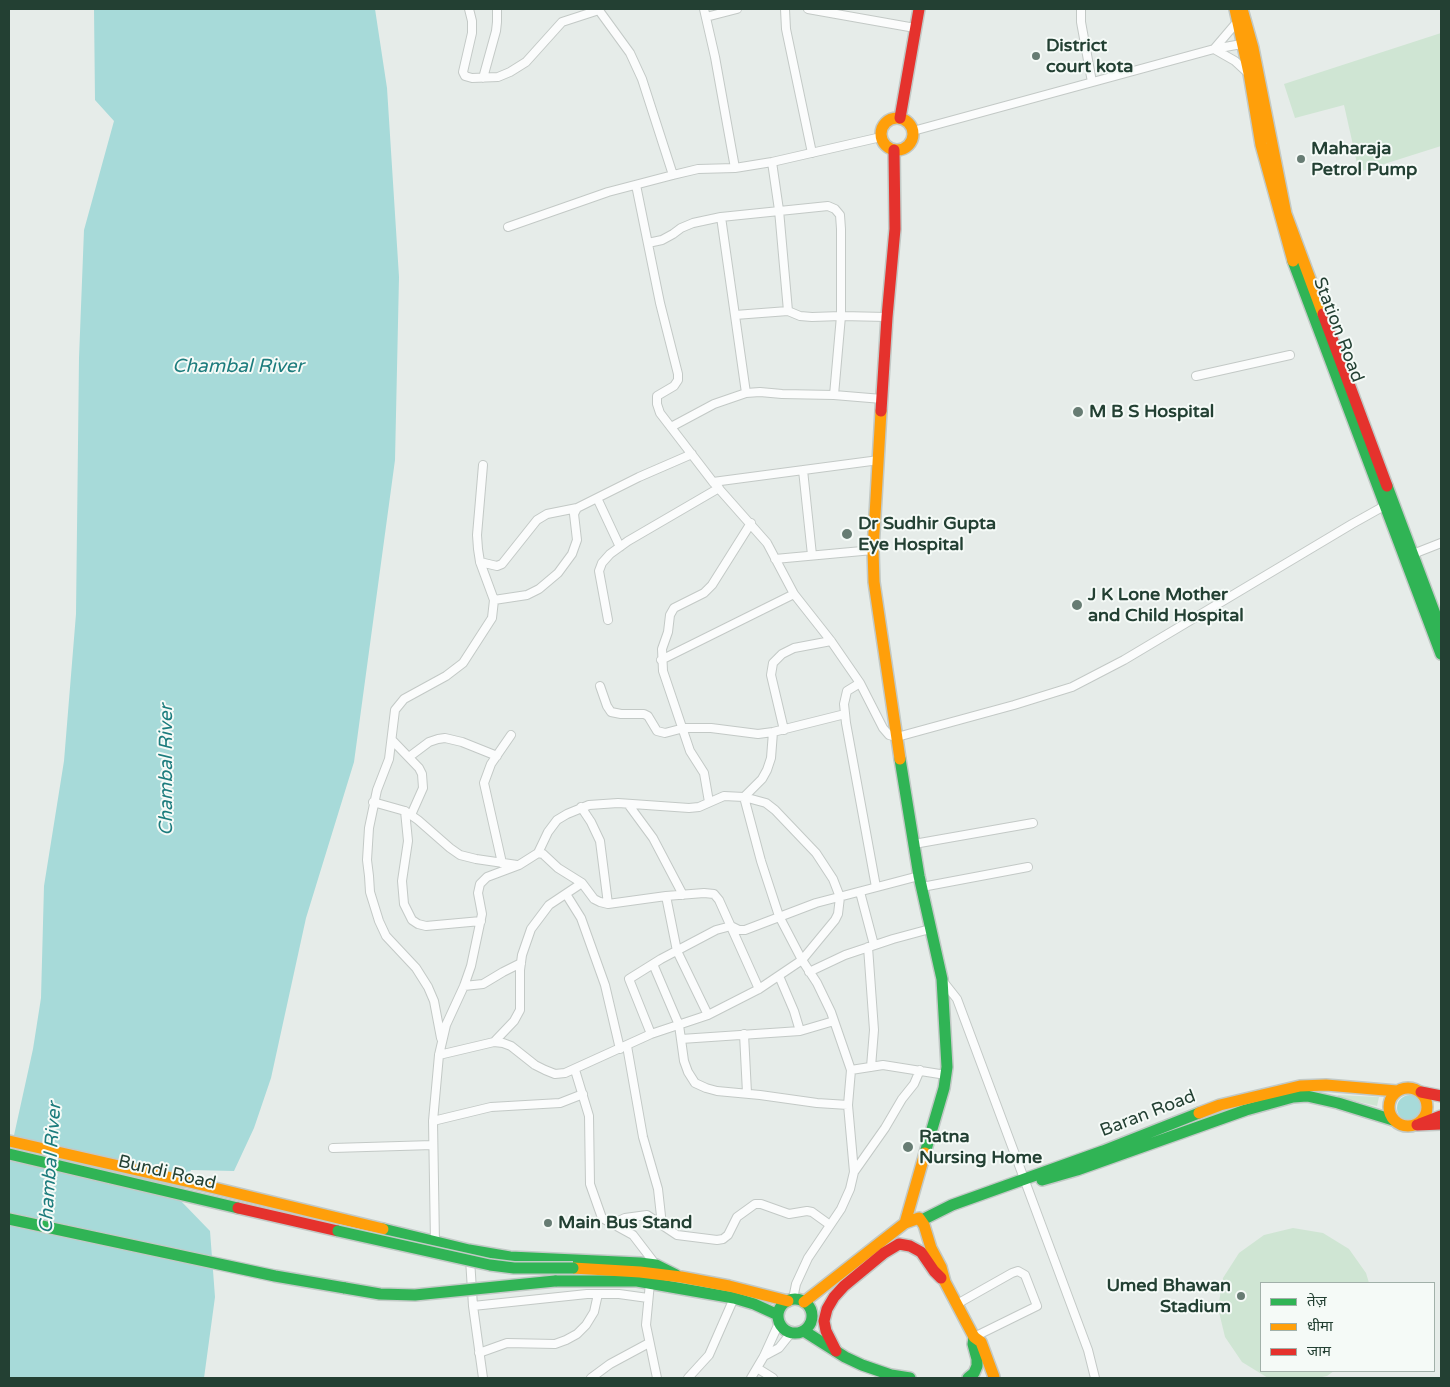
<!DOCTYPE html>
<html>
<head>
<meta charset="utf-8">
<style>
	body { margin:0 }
	#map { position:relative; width:1450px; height:1387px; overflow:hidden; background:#e6ece9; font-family:"Varela Round","Noto Sans Devanagari",sans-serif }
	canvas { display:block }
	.frame { position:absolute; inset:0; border:10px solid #234033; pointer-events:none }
	.legend { position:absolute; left:1260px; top:1282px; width:175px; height:90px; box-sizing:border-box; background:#f5faf7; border:1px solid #a1b0a9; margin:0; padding:6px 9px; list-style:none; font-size:15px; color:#234033 }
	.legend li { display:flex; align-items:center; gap:10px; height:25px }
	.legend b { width:25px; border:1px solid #a1b0a9 }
</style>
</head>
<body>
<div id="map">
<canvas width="1450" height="1387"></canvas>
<div class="frame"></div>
<ul class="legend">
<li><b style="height:6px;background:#30b455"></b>तेज़</li>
<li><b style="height:6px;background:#ff9f0a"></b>धीमा</li>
<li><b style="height:6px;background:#e5322d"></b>जाम</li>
</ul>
</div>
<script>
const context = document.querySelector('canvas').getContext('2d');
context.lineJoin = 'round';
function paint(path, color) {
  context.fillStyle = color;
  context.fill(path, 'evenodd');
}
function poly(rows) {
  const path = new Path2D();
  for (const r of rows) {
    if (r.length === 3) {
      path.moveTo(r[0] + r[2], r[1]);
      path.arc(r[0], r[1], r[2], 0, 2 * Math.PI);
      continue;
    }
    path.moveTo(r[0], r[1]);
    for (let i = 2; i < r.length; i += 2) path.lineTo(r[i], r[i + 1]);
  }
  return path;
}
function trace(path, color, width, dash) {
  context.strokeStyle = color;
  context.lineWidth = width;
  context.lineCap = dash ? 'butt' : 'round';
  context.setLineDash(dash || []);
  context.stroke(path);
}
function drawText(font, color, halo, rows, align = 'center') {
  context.font = font + ' "Varela Round",sans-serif';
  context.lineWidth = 4;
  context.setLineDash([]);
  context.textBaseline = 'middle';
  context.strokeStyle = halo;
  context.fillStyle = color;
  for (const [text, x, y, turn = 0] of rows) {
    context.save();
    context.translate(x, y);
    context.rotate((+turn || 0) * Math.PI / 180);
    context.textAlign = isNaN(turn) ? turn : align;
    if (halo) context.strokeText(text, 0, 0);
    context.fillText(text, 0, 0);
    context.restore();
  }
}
paint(poly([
	[1441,33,1441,146,1359,172,1344,105,1295,118,1284,84],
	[1338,1095,1379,1097,1377,1106,1337,1097],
	[1293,1228,1323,1233,1349,1249,1366,1273,1369,1283,1261,1283,1261,1371,1334,1371,1327,1376,1317,1378,1268,1378,1242,1362,1225,1337,1218,1308,1223,1278,1239,1253,1264,1235]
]), '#cfe5d3');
paint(poly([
	[94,9,375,9,387,88,399,277,395,460,354,762,306,918,271,1078,254,1128,234,1171,191,1170,179,1199,210,1231,215,1297,204,1378,9,1378,9,1158,33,1049,41,998,44,886,64,761,76,614,79,358,84,230,114,121,95,100],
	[1410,1108,13]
]), '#a7dad9');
const street = poly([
	[469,9,472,21,472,33,463,72,465,76,472,78,498,77,510,72,526,62,562,22,599,10],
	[598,9,630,53,642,79,673,175],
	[704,9,715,57,735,168],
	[785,9,786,29,812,153],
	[808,9,915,28],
	[1081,9,1081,22,1092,82],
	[706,17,737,9],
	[1237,22,1214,49,1235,61,1248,73],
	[483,78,496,31,497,22,497,9],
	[913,131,1214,49,1247,43],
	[772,162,779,210,788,311],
	[636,185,660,303,678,374,678,380,674,386,657,396,657,404,660,413,713,482,767,543,794,594,831,641,860,683,883,728,889,735,897,737,1014,705,1072,687,1124,660,1352,524,1386,505],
	[721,217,746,393],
	[508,227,608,192,673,175,698,169,735,168,772,162,881,137],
	[648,243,662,240,673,234,681,228,693,223,721,217,828,206,835,209,840,215,841,229,841,316,834,395],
	[735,315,788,311,800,316,812,317,841,316,887,317],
	[1196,376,1290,355],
	[671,427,714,404,746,393,760,392,782,394,834,395,882,399],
	[803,470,812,555],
	[713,482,879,460],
	[597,498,620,547],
	[1413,554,1441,543],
	[775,559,873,550],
	[480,562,497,566,502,564,537,520,547,514,577,508],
	[494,600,527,595,539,589,558,573,572,554,577,540,574,514,577,508,639,477,692,454],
	[608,620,599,571,602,563,610,554,628,541,719,488],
	[661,660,794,594],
	[860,683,847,691,844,704,846,723,876,887],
	[600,686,607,706,611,712,621,714,644,714,648,716,657,731,665,733,684,728,711,728,758,734,773,732,845,714],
	[784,730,771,675,773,663,782,654,794,648,831,641],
	[773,732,771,758,767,770,762,779,744,797,761,861,779,916,802,960,817,983,831,1012,851,1070,848,1105,854,1172,850,1189,841,1209,808,1258,796,1284,793,1299],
	[392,740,419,768,422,774,423,788,411,815],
	[409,757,429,742,438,739,445,738,462,742,497,756],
	[373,802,405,811,418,820,450,848,460,855,476,859,517,865],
	[709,802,704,773,690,751,663,671,662,649,668,632,670,615,674,608,704,593,712,585,751,523],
	[628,804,653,838,683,895],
	[581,807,591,822,600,841,608,904],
	[405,811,408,841,402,881,404,904,412,920,418,924,426,926,481,921],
	[914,844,1033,823],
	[502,863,484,783,491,764,511,735],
	[922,887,1028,867],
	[860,892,874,945],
	[566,894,581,918,605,985,620,1049],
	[666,896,704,893,714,894,719,900,759,989],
	[868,947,874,1030,871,1067],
	[653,964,679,1025,684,1061,688,1072,695,1083,706,1088,717,1091,760,1095,817,1103,848,1105],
	[809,972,845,955,893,939,930,929],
	[779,976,794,1011,800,1031],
	[942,980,957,999,1088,1350,1095,1378],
	[464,986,483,984,503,972,521,963],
	[651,1034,629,979,661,959,716,930,731,926,739,930,745,930,816,903,919,876],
	[744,1034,747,1093],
	[441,1038,434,1001,428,987,416,968,386,936,379,921,370,892,369,876,367,860,369,828,377,790,389,759,395,710,404,699,446,676,463,663,492,618,494,600,480,562,478,549,477,535,483,465],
	[681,1039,800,1031,834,1021],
	[494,1042,514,1021,520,1010,520,970,522,955,531,929,549,905,582,883],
	[627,1046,643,1137,658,1189,662,1225],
	[439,1055,494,1042,503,1043,511,1046,535,1065,545,1070,555,1074,565,1073,651,1034,708,1015,759,989,802,960,835,920,838,914,840,897,833,879,816,853,775,810,766,803,744,797,724,796,699,807,689,808,618,803,589,805,567,814,557,820,548,832,538,853],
	[575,1070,589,1116,590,1184,602,1218,633,1235,656,1265],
	[851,1070,883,1065,946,1075],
	[433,1121,491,1107,560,1103,583,1094],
	[333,1148,433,1145],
	[854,1172,885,1128,902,1099,914,1084,920,1070],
	[614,1223,625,1218,647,1215,677,1235,717,1240,723,1239,728,1235,737,1217,755,1204,761,1204,789,1214,807,1211,812,1212,830,1225],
	[435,1243,433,1121,439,1055,446,1025,464,986,471,966,482,914,478,893,480,884,487,877,519,865,538,853,543,854,558,868,582,883,594,899,600,902,608,904,666,896,677,951,708,1015],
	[470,1259,473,1306,483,1378],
	[650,1283,646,1325,657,1378],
	[957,1304,1012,1273,1018,1271,1025,1275,1037,1306,974,1337],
	[473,1306,587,1294,619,1294,648,1298],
	[479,1353,507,1343,555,1344,566,1340,577,1334,586,1325,594,1312,598,1294],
	[764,1356,779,1348,791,1333],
	[757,1368,773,1378],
	[591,1378,610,1364,649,1343],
	[688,1378,709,1355,734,1298],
	[751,1378,764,1356,779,1323]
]);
const fast = poly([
	[1293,261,1441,654],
	[1387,486,1441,630],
	[900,759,919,876,942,979,947,1067,944,1088,925,1153],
	[9,1154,238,1208],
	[1042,1180,1077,1170,1246,1110,1293,1097,1307,1096,1338,1103,1393,1120],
	[9,1219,275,1276,345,1288],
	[922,1220,952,1205,1103,1151,1199,1113],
	[383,1229,469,1250,510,1257,640,1263,656,1265,676,1275],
	[555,1281,637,1281,734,1298,754,1304,778,1315],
	[795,1316,17],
	[804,1331,845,1357,862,1365,891,1375,910,1378],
	[968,1378,974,1373,977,1366,977,1359,973,1344,974,1337]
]);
const slow = poly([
	[1235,9,1249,73,1261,145,1293,261],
	[1242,9,1253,48,1286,214,1323,314],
	[897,134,16],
	[881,411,873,550,874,582,900,759],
	[1408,1107,19],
	[1199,1113,1220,1105,1300,1086,1326,1085,1397,1091],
	[9,1141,194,1183,383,1229],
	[905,1223,925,1153],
	[573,1268,640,1272,681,1277,729,1286,788,1301],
	[804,1302,905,1223,919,1218,924,1225,931,1248,941,1267,945,1282,974,1337,981,1342,994,1377]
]);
const jam = poly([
	[900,118,919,9],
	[1323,314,1387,486],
	[881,411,887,317,895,229,894,150],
	[1421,1092,1441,1096],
	[1420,1124,1441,1116],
	[1417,1125,1441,1124],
	[238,1208,338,1231],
	[836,1351,826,1331,824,1321,827,1309,834,1297,844,1286,884,1253,899,1244,910,1246,921,1252,934,1271,941,1278]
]);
trace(street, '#c3c9c6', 10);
trace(fast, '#c2c9c6', 14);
trace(slow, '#c2c9c6', 14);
trace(jam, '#c2c9c6', 14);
trace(street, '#fbfcfc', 8);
trace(fast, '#30b455', 11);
trace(slow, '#ff9f0a', 11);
trace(jam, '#e5322d', 11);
const fastBridge = poly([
	[338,1231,490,1265,514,1268,573,1268],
	[345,1288,380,1294,415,1295,555,1281]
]);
trace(fastBridge, '#c2cac6', 14, []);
trace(fastBridge, '#30b455', 11);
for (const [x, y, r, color] of [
	[1036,56,5,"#677c73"],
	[1301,159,5,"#677c73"],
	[1078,412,6,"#677c73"],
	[847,534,6,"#677c73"],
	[1077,605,6,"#677c73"],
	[908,1147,6,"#677c73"],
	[548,1223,5,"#677c73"],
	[1241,1296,5,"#677c73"]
]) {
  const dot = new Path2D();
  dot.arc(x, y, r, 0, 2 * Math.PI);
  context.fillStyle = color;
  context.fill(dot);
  trace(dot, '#f5faf7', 2);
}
drawText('bold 18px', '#234033', '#f5faf7', [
	["District",1046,46],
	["court kota",1046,67],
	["Maharaja",1311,149],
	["Petrol Pump",1311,170],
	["M B S Hospital",1089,412],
	["Dr Sudhir Gupta",858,524],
	["Eye Hospital",858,545],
	["J K Lone Mother",1088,595],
	["and Child Hospital",1088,616],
	["Ratna",919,1137],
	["Nursing Home",919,1158],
	["Main Bus Stand",558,1223],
	["Umed Bhawan",1231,1286,"right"],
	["Stadium",1231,1307,"right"]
], 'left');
drawText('18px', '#234033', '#f5faf7', [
	["Station Road",1338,330,69],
	["Baran Road",1148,1114,-21],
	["Bundi Road",167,1173,13]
]);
drawText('italic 19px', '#1c7c7d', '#f5faf7', [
	["Chambal River",238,367],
	["Chambal River",167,770,-90],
	["Chambal River",51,1168,-86]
]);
</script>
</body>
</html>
